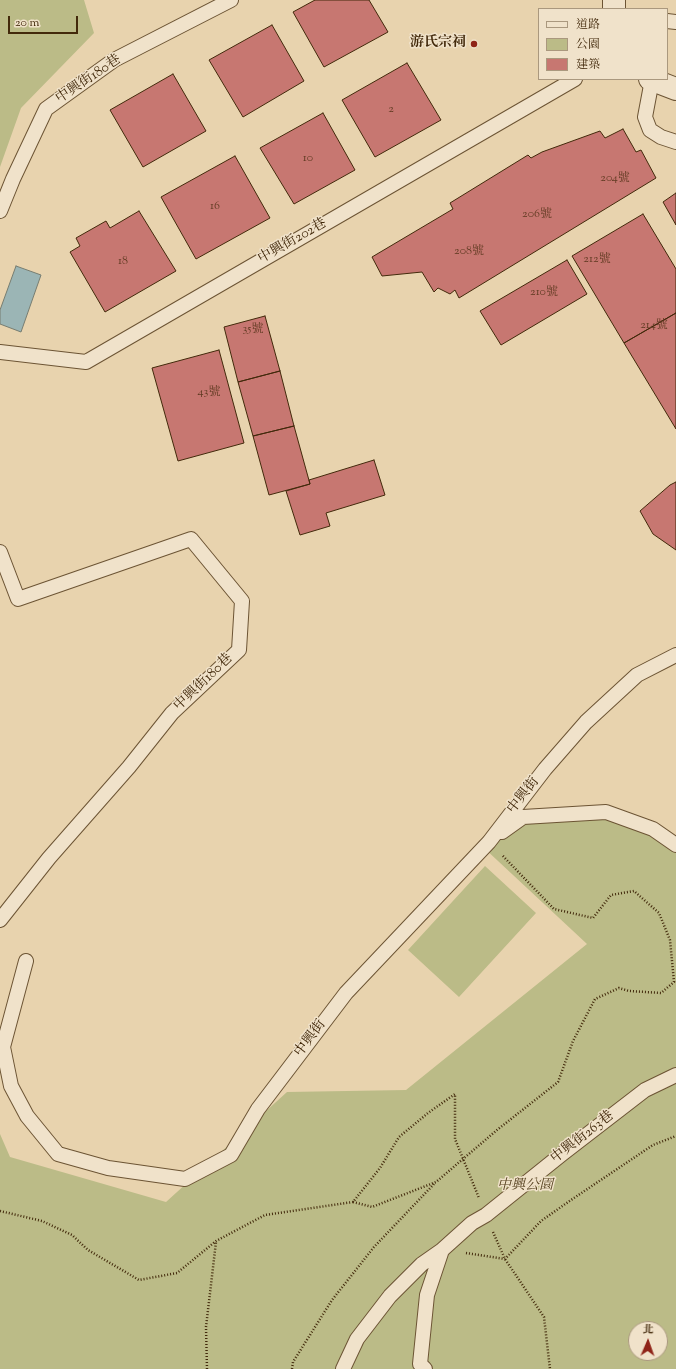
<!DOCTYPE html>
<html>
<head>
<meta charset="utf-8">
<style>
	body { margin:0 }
	#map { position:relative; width:676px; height:1369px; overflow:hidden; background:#e8d3ae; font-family:"Sorts Mill Goudy","Noto Serif TC",serif }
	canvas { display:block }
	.legend { position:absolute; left:538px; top:8px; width:130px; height:72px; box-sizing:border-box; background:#f0e2ca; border:1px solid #aa987e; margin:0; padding:5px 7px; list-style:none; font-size:12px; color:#42290b }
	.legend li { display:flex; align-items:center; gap:8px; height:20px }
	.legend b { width:20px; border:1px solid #aa987e }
	.north { position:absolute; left:628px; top:1321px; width:40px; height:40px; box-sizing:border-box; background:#f0e2ca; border:1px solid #aa987e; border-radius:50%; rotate:2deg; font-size:11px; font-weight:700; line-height:16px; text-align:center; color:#42290b }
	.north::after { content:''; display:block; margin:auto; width:14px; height:18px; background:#8f2418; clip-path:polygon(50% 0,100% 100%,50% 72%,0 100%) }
	.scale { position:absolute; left:8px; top:16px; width:70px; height:18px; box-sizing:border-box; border:2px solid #42290b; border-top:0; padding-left:5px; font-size:12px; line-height:14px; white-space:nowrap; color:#42290b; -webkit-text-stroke:3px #f0e2ca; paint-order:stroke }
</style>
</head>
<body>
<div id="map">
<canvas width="676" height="1369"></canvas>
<ul class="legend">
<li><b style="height:5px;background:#f0e2ca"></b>道路</li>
<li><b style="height:11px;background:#bbbb87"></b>公園</li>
<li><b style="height:11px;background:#c77771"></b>建築</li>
</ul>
<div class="north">北</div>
<div class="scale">20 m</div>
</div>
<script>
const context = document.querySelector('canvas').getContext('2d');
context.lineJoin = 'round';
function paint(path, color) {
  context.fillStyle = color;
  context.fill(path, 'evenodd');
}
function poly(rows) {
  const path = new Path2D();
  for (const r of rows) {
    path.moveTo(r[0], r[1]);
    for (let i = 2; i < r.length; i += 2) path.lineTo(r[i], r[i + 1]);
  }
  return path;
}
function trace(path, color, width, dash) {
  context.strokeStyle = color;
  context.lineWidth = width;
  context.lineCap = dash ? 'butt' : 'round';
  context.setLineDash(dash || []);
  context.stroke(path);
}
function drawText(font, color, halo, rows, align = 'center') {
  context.font = font + ' "Sorts Mill Goudy","Noto Serif TC",serif';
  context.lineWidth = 3;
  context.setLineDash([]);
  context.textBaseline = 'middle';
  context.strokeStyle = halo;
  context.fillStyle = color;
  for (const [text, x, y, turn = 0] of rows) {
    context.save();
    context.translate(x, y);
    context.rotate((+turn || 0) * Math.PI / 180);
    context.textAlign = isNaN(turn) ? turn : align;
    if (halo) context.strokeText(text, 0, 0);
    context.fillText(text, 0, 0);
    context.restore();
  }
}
paint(poly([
	[0,0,84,0,94,33,21,108,0,167],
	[608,816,676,845,676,1369,0,1369,0,1134,10,1157,166,1202,287,1092,406,1090,587,944,483,847,525,820],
	[636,1329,660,1329,660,1353,636,1353],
	[485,866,536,913,459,997,408,950]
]), '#bbbb87');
const water = poly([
	[16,266,41,275,21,332,0,324,0,310,16,266]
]);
paint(water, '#9bb5b5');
trace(water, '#777d71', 1);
const building = poly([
	[315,0,369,0,388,32,324,67,293,12,315,0],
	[272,25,304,81,243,117,209,60,272,25],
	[407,63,441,120,375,157,342,100,407,63],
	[173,74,206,131,143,167,110,110,173,74],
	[323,113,355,170,294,204,260,148,323,113],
	[623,129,636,152,641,150,656,178,459,298,455,290,450,294,438,288,434,292,422,272,382,276,372,257,453,209,450,203,528,155,531,158,542,152,600,131,605,138,623,129],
	[235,156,270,218,196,259,161,197,235,156],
	[676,193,676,225,663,202,676,193],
	[139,211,176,271,105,312,70,252,80,246,76,238,106,221,110,228,139,211],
	[643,214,676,269,676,313,624,343,572,256,643,214],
	[567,260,587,294,501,345,480,311,567,260],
	[676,313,676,429,624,343,676,313],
	[265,316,280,371,238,382,224,327,265,316],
	[219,350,244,443,178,461,152,368,219,350],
	[280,371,294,426,253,436,238,382,280,371],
	[294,426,310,484,269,495,253,436,294,426],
	[374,460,385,495,326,513,330,526,300,535,286,491,310,484,309,480,374,460],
	[676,482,676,550,653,534,640,511,670,485,676,482]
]);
paint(building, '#c77771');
trace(building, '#42290b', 1);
const lane = poly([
	[667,21,676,22],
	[652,80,645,117,650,130,661,137,676,142],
	[0,211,13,179,46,109,114,60,231,0],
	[0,352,86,362,575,79],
	[0,552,18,599,191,539,242,601,239,650,172,713,129,767,49,858,0,920],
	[502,832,523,817,606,812,653,829,676,845],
	[26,961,3,1047,11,1086,27,1116,58,1154,108,1168,185,1179,231,1155,258,1109,346,993,489,842,545,769,586,722,637,675,676,655],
	[343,1369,357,1339,390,1296,422,1264,442,1250,472,1223,486,1215,562,1154,645,1090,676,1075],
	[425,1369,420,1364,427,1295,442,1250]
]);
const street = poly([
	[614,0,614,9],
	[650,79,676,89]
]);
trace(lane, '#6c5434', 16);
trace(street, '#6c5434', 24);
trace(poly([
	[353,1202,372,1207,436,1182,497,1130,558,1082,573,1041,595,999,619,988,629,991,661,993,674,982,670,940,659,913,634,891,611,895,593,918,554,909,502,855],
	[0,1211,42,1221,72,1235,88,1250,139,1280,177,1273,216,1241,265,1215,353,1202,380,1168,399,1137,428,1113,455,1094,455,1139,479,1198],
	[493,1232,505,1259,544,1317,550,1369],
	[466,1253,505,1259,541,1221,571,1200,653,1145,676,1136],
	[207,1369,206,1327,216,1242],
	[292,1369,293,1362,332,1300,374,1247,434,1184]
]), '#42290b', 2.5, [1, 2]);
trace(lane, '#f0e2ca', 14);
trace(street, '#f0e2ca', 22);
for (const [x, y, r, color] of [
	[474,44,4,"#8f2418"]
]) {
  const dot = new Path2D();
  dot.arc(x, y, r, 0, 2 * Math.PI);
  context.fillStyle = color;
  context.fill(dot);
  trace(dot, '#f0e2ca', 1.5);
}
drawText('12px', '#633c24', null, [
	["2",391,110],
	["10",308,159],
	["204號",615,179],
	["16",215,207],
	["206號",537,215],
	["208號",469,252],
	["212號",597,260],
	["18",123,262],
	["210號",544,293],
	["214號",654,326],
	["35號",253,330],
	["43號",209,393]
]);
drawText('bold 14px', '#42290b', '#f0e2ca', [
	["游氏宗祠",466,44]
], 'right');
drawText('14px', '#42290b', '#f0e2ca', [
	["中興街180巷",89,80,-34],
	["中興街202巷",293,242,-30],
	["中興街180巷",204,683,-44],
	["中興街",524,796,-52],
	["中興街",311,1039,-53],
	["中興街263巷",583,1138,-38]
]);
drawText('italic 14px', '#5a4624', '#f0e2ca', [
	["中興公園",525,1187]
]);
</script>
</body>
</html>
